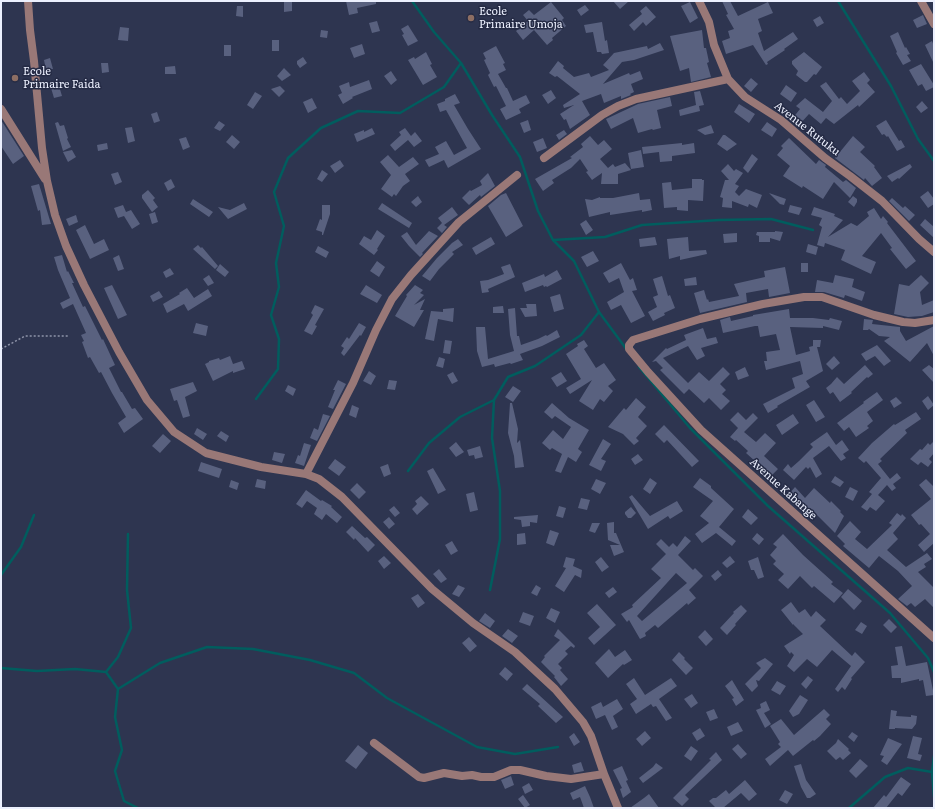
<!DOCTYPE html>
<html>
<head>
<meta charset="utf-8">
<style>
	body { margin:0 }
	#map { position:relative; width:935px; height:809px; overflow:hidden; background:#2e3550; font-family:Literata,serif }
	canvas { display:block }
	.frame { position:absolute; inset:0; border:2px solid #ecf0fe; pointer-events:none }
</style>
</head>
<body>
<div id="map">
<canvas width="935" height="809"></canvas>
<div class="frame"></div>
</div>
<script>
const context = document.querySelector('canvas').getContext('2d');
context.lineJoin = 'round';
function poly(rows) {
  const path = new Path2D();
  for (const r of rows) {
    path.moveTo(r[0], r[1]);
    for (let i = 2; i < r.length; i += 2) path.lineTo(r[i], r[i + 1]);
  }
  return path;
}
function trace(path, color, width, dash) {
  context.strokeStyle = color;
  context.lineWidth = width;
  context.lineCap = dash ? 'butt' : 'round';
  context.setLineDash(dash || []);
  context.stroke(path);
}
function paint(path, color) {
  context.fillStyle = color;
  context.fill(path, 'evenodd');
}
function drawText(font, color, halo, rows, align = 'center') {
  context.font = font + ' Literata,serif';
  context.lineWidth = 3;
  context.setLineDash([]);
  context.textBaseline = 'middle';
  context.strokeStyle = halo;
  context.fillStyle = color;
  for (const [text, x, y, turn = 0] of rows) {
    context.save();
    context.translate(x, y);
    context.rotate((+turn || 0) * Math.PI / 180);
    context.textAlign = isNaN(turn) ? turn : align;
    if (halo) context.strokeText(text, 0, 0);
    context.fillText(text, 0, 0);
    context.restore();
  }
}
trace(poly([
	[412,1,434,32,461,63,492,115,520,157,538,211,553,240,574,261,599,312,627,350],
	[838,1,891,86,918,139,934,161],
	[553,240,605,237,642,225,719,220,771,219,813,230],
	[639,367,690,428,768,506,890,613,928,658,934,672],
	[256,399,278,369,279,339,271,315,279,287,276,263,284,226,274,192,288,158,321,128,358,111,400,113,444,87,461,63],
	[408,471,429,443,460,417,494,400],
	[1,575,21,547,34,515],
	[490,590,500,539,500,491,492,438,494,400,508,377,535,366,581,335,599,312],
	[1,668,37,671,75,669,106,672,118,689,115,717,122,750,115,771,124,801,138,808],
	[106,672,118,657,131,628,127,590,128,534],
	[118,689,160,663,207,647,253,649,310,660,354,673,387,698,477,747,515,754,558,747],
	[934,756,932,772,934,797],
	[849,808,885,777,908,768,932,772]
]), '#015d5e', 2.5);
paint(poly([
	[284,1,292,1,292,11,284,12],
	[346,1,376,1,376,4,357,8,358,13,349,15],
	[613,1,629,1,620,9],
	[722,1,730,1,738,16,768,2,773,13,758,19,762,31,758,33,764,51,793,32,798,39,784,49,785,50,767,62,768,64,766,65,753,45,726,54,722,41,730,38,728,31,734,29,726,15,728,14],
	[551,2,564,18,562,20,566,26,552,38,553,40,547,45,534,30,523,40,516,31,528,21,523,15,529,10,534,15],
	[690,2,698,18,690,23,681,6],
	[585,5,589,10,581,16,577,10],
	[237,6,243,6,243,17,236,16],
	[646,6,656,17,646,26,643,22,634,31,629,25,642,14,640,11],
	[923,15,927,24,917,28,913,20],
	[820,16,824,23,817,27,813,20],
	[377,21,380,31,372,33,369,23],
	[602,22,605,41,607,40,609,53,602,54,601,52,597,52,593,32,586,33,584,25],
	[408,25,418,41,408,46,402,35,404,34,401,29],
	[120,27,129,28,128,41,118,40],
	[321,30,328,31,327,38,320,37],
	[702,30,704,48,706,48,709,62,707,63,711,77,691,82,689,68,680,71,670,36],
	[898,32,905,48,906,47,910,54,907,55,911,61,903,65,896,53,897,52,890,36],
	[272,40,279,40,279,51,272,51],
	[932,41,934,46,934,64,925,45],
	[660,43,664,50,634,60,622,62,603,84,629,73,630,75,640,71,643,79,631,84,634,92,630,94,631,95,621,99,621,96,604,103,601,94,582,101,590,115,570,129,566,119,564,120,560,114,574,105,564,108,563,105,580,94,557,76,555,77,549,73,558,61,564,66,563,68,574,77,589,73,591,77,609,70,603,65,614,53,647,46,648,49],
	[362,44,365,54,354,58,350,48],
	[224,45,231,45,231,56,224,56],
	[496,46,505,63,503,64,506,70,498,74,506,88,507,88,513,101,526,95,530,103,519,109,521,113,506,120,500,109,506,106,496,86,494,87,488,75,490,73,484,60,486,59,483,53],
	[426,52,432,64,430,65,437,77,423,85,408,60,414,57,415,59],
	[804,52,822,67,816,75,814,74,807,82,805,82,796,75,798,71,792,64,792,61],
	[303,57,307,63,300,68,297,64,297,61],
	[50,58,53,69,46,70,44,60],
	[101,63,108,63,109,72,102,73],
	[921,64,934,85,934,87,926,91,922,84,918,86,909,70],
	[175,66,176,74,165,74,165,67],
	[284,68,291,75,282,81,277,76],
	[391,71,397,80,391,85,384,76],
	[864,72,870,80,867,83,875,92,859,107,858,105,834,124,826,118,821,124,809,114,799,125,792,119,800,109,796,106,805,98,823,112,832,101,820,86,826,82,839,99,841,97,847,104,860,91,852,81],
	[751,78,758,84,751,92,744,86],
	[369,80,372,89,352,97,353,98,343,104,338,95,342,93,339,86,349,82,350,87],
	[786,85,797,93,791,102,780,94],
	[59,86,62,96,54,98,51,88],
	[280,86,285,91,279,97,271,89],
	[551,90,556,98,548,104,542,95],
	[700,91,704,105,699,106,700,111,680,116,679,110,696,105,694,92],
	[255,92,262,96,253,109,247,105],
	[455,94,460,103,454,105,468,129,481,149,448,168,444,160,429,167,425,160,439,154,435,147,446,141,454,155,467,148,446,110,440,112,437,104,445,101,445,99],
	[670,97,672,106,657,110,661,128,653,130,652,129,638,133,633,118,611,129,606,119,638,104],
	[312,98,317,108,308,113,303,102],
	[922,101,928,108,921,113,916,107],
	[739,104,755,114,749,123,734,112],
	[157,112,160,121,154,123,151,114],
	[1,120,24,156,13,164,1,146],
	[528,120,531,130,524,133,520,123],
	[886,120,899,141,901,140,905,147,897,151,888,136,887,137,884,134,882,135,876,126],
	[219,121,225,125,220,131,214,128],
	[58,122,60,126,64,125,68,138,67,139,71,147,63,151,55,123],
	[767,122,777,129,772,137,761,130],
	[711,125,714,133,705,135,697,130],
	[132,127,135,141,128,143,125,128],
	[372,128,375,134,357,142,354,134,364,130,364,132],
	[405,128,411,136,415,132,422,141,414,147,408,140,395,151,390,145,401,135,399,132],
	[564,130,567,134,559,140,556,135],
	[232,135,240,142,234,149,226,142],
	[723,135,725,135,737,144,727,151,717,144],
	[590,136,598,145,604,140,612,149,600,159,608,168,613,164,615,167,625,163,631,170,618,174,618,184,601,184,602,173,592,180,586,172,588,171,580,159,571,168,552,180,554,183,543,191,535,179,572,158,570,157,583,147,581,144],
	[853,136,865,147,860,152,875,166,874,167,882,178,872,186,865,178,864,180,835,158],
	[186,137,190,147,183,150,179,139],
	[543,138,547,148,537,152,533,142],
	[789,138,816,164,819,160,826,165,825,167,843,182,846,180,856,188,850,198,834,182,823,199,803,186,802,188,783,176,790,166,777,155,783,148,781,146],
	[107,143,108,149,98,151,97,145],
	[682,143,682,145,694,143,695,153,672,156,672,161,660,162,659,152,643,154,642,147],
	[72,150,76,157,68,162,63,152],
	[641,150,644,167,631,169,628,153],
	[752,154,758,159,748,173,743,168],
	[388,155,399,167,413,157,419,164,405,174,410,181,403,186,396,196,394,194,392,197,381,189,391,175,380,162],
	[340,160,344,166,335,173,330,166],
	[728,164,734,171,736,169,743,173,735,184,739,186,735,192,739,196,746,189,762,195,757,208,749,204,748,207,732,201,732,208,722,207,723,198,720,197,725,180,729,180,721,171],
	[910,164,912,167,899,179,898,178,892,182,887,176],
	[322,170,328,174,322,182,317,179],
	[118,172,122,182,115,185,111,174],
	[488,173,495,186,481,197,480,195,469,205,462,198,470,190,471,191,482,185,480,181],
	[171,179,175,187,168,191,164,183],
	[692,179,702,179,702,180,704,180,703,201,688,200,688,211,677,210,677,207,664,208,662,183,671,182,672,190,692,188],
	[39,184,51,224,42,225,40,210,38,211,31,186],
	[148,190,155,198,153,200,158,207,152,212,142,198,142,195],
	[928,191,934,199,934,204,928,208,920,197],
	[506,193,523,226,506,237,488,206,501,195],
	[639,193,640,200,650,199,652,210,642,212,642,210,610,215,610,212,589,217,585,199,592,200,600,197,600,198,613,198],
	[769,193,786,199,784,205,780,204],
	[418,196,422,202,416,207,411,202],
	[853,196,857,199,857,202,854,207,848,202],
	[892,198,903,208,905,206,915,215,909,221,889,201],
	[193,199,213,212,209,217,190,204],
	[244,203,247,209,228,219,218,207,230,210],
	[382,203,412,223,409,228,378,209],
	[123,205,126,212,131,210,140,224,132,229,124,216,118,218,114,208],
	[322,205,330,205,330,214,323,235,322,235,322,232,316,230,320,219,322,220],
	[790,205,802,208,799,215,788,212],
	[452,207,458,215,444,225,447,227,442,233,437,228,442,223,438,218],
	[814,207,835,214,834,216,843,220,828,237,851,223,857,226,869,216,867,212,874,208,881,219,883,216,888,222,887,223,916,261,906,269,890,249,892,248,881,233,862,256,876,262,871,274,841,260,845,250,825,243,824,247,817,245,822,227,819,225,822,218,811,215],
	[155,212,158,222,152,224,149,214],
	[76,215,78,222,69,226,66,219],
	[925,219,934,227,934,238,920,225],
	[586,220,593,230,586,235,580,224],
	[85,225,94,244,104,239,109,250,90,259,76,230],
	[377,230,385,236,377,249,378,250,374,255,359,244,364,236,371,240],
	[429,231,438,236,422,253,423,254,420,257,409,246,401,236,407,232,416,245],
	[775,231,783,232,780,241,770,238,770,242,759,242,759,236,756,235,757,232,775,232],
	[737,233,737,242,724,243,723,234],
	[491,237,495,244,476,255,472,248],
	[655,237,657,245,640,247,639,239],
	[688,237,689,251,706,250,707,254,680,260,680,256,669,259,667,239],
	[458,239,463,245,452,252,454,254,439,269,430,281,422,276,437,258,452,243],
	[808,244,818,247,816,255,806,252],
	[198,245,201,248,202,247,218,266,215,269,193,249],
	[318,246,329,252,326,258,315,252],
	[593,251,599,261,587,267,581,257],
	[62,255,67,272,68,271,74,283,72,283,83,307,85,306,102,340,103,339,115,365,109,368,121,392,122,392,132,409,135,408,143,419,124,433,118,423,126,417,112,393,101,372,99,373,90,357,88,358,82,342,84,341,81,335,86,333,73,304,63,309,60,303,70,298,58,270,54,257],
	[119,255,124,269,118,271,113,258],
	[377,261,385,267,379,277,370,271],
	[621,263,630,280,633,278,637,290,632,291,645,316,631,323,621,305,611,310,607,302,624,292,619,278,609,283,603,273],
	[801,263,808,263,808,272,801,272],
	[220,264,229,272,225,277,216,270],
	[510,264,515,277,488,289,489,292,482,293,480,281,488,280,504,274,501,267],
	[785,267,790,293,769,297,768,289,746,293,747,302,700,313,694,293,704,290,707,300,708,299,709,302,739,296,734,284,765,277,764,271],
	[170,268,174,274,166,278,163,272],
	[557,270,562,279,547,287,546,286,544,287,543,285,525,292,522,283,544,274,545,277],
	[209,275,214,283,208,286,203,279],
	[835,275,854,279,852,287,865,292,862,301,845,295,844,298,824,292,815,292,817,280,833,283],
	[921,275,929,283,920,292,922,305,934,300,934,312,922,316,908,317,894,314,899,284,909,286],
	[662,276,668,296,670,295,675,308,664,313,665,315,653,321,648,312,657,307,653,297,658,295,653,279],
	[696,277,697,285,685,286,684,279],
	[112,285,127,315,118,319,104,288],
	[366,285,382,295,377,303,360,294],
	[415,285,423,290,420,293,424,295,414,305,425,299,420,310,424,310,414,327,395,316,407,296,406,295],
	[187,288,194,298,208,289,212,296,188,311,184,304,167,313,163,304,180,294,179,293],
	[159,291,163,297,153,302,150,296],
	[560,294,564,309,554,312,550,297],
	[526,304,536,304,537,316,525,317,520,308,527,308],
	[315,305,324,309,315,325,317,326,312,335,304,331,313,315,311,313],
	[503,306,504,313,493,313,493,307],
	[454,308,453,322,438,319,434,341,425,339,431,311,443,312,443,309],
	[515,308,517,336,519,336,521,345,538,339,546,335,547,336,557,330,560,337,542,346,520,354,523,360,511,364,510,363,495,367,494,364,482,367,477,351,476,327,485,327,488,359,514,351,510,335,508,309],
	[789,309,790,318,813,318,829,320,830,318,842,321,839,330,823,326,823,328,790,327,796,355,810,351,809,347,813,346,813,340,821,340,820,347,817,347,823,371,806,381,810,387,777,406,778,407,768,413,763,404,795,388,792,378,803,374,800,361,766,370,764,361,767,361,766,352,780,350,776,334,760,337,758,326,755,326,723,333,720,320,730,317,731,321,753,316,753,315],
	[864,319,873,320,872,324,900,327,900,331,906,341,934,326,934,356,927,343,910,362,884,341,890,337,879,336,869,329,868,330,863,330],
	[196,323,208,326,206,336,193,333],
	[359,323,366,327,361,336,360,335,344,356,341,353,344,348,341,346,347,337,349,339],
	[703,328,707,339,716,337,718,343,701,348,705,356,697,360,688,346,663,358,688,383,699,372,709,381,723,367,730,374,720,384,726,390,722,394,730,401,721,410,709,398,704,403,689,389,684,394,660,370,663,368,656,361,652,362,666,348,667,349,686,340,684,335],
	[445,340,452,341,450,354,443,353],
	[584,340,588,346,584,349,596,368,604,363,616,380,608,386,613,391,604,402,600,399,593,410,579,401,592,380,570,394,566,388,581,379,566,354,578,346,577,344],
	[877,345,891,361,884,366,875,356,866,361,861,354],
	[230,356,233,364,242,361,245,369,233,373,233,371,213,381,205,364,209,362,209,361,219,358,220,360],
	[834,356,840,363,832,370,826,364],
	[439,357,445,359,443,368,436,366],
	[865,365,873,374,868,378,867,377,851,392,852,393,840,402,833,392,830,394,826,388,831,384,837,377,844,384],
	[929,365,934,369,934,383,922,370],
	[745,367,749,376,738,380,735,372],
	[369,371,376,376,371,385,363,381],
	[453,372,458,381,452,384,447,375],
	[561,372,567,381,557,387,551,378],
	[338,380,346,384,333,409,328,407,335,390,333,390],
	[389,380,397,381,395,390,387,389],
	[193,382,197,391,185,397,190,416,183,418,177,400,174,401,170,389],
	[288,385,296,389,293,396,285,391],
	[513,386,521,391,513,402,505,397],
	[877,392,883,400,867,412,873,421,867,426,869,428,856,437,849,427,844,431,837,423,864,403,863,402],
	[928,396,934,405,928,410,922,401],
	[896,397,902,403,894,408,890,401],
	[636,398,646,407,638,417,647,426,636,438,639,441,634,445,623,434,608,427,624,408,626,410],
	[814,400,825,417,816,422,806,405],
	[510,403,512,403,518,429,517,443,520,440,524,467,515,468,514,456,508,433],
	[552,403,569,418,589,430,578,449,582,452,576,462,568,457,561,473,555,471,562,454,552,448,550,450,542,443,553,430,563,439,571,427,555,416,552,419,544,412],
	[352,405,359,408,356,418,349,415],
	[738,412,746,420,753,413,758,418,744,432,756,442,765,433,776,443,764,456,778,469,772,475,757,461,756,462,746,453,748,451,736,440,735,441,730,437,738,428,730,420],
	[916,412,921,419,905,430,907,433,880,459,882,461,878,464,890,479,897,473,901,478,893,484,896,488,892,491,887,485,878,495,885,501,876,511,870,507,867,511,861,507,872,494,869,492,881,478,866,461,864,463,858,458,872,443,894,424,895,425],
	[323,414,330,416,317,441,310,438,314,428,318,430],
	[793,414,799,423,782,435,776,425],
	[664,425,699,461,692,467,667,440,664,443,655,434],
	[197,428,207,434,203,440,194,434],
	[221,431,229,436,226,442,217,436],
	[827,432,836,445,842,440,849,450,843,454,846,458,841,461,829,446,813,458,822,474,816,478,810,467,808,469,806,467,794,480,783,470,788,464,791,468,799,461,813,447,810,444],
	[163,434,171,441,160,453,152,446],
	[603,439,611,444,601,459,606,461,601,471,589,465],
	[934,441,934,453,929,459,932,462,928,467,921,462,918,465,910,459,920,449,922,450,928,443,930,445],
	[456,442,464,452,456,457,449,448],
	[304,443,311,445,304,466,295,463,298,455,300,456],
	[480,446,483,457,475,459,474,455,469,456,467,450],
	[274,452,285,454,282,463,272,460],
	[638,454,643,460,635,465,631,459],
	[335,459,346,467,339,476,328,468],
	[201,462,222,469,219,478,198,471],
	[388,464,391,474,384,477,380,467],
	[433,468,446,490,438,494,427,471],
	[835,476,844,482,840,487,831,482],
	[650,478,657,483,650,494,643,489],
	[700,478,711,486,711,488,734,509,719,527,736,541,732,546,716,533,702,543,695,534,709,523,700,516,713,501,693,487],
	[257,479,266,481,265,489,255,487],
	[596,479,606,483,600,494,591,489],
	[926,479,934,487,934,543,924,552,918,545,930,534,921,524,919,525,911,515,931,499,919,485],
	[231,480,239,483,237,490,229,487],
	[357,483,366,492,359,499,350,490],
	[795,487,805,498,814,488,830,503,831,501,841,511,840,512,844,516,835,533,813,511,811,513,789,494],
	[850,487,858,491,853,501,845,497],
	[306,490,321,501,322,500,332,506,331,507,342,517,337,523,326,514,322,520,314,514,317,508,307,501,302,508,296,504],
	[474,492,478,510,470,512,466,494],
	[632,495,650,516,677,501,683,511,670,519,668,516,648,529,629,497],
	[421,496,429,504,417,515,412,509,417,504,415,501],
	[581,498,590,500,587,510,578,508],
	[394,506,400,513,395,517,389,510],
	[559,506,566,508,563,518,556,516],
	[631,507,636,513,631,518,628,518,625,514,625,512],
	[748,509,758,518,751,525,742,517],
	[897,513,901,516,902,514,906,518,893,533,898,539,887,550,906,567,927,553,932,559,924,564,926,567,918,572,934,588,934,608,925,599,915,607,911,603,907,606,898,599,912,586,898,571,879,556,869,568,843,546,845,544,837,536,850,521,861,532,855,539,867,549,892,525,889,523],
	[538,515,537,523,530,522,530,526,522,527,521,520,514,519,514,517],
	[389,517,395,524,389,529,383,522],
	[614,522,614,533,616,533,624,552,614,556,610,545,620,545,608,540,607,523],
	[592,523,600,523,595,533,589,531],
	[352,526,365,538,367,537,375,545,368,552,355,538,354,540,346,532],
	[550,530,559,533,554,546,546,543],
	[525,533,526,544,517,545,517,534],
	[757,533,764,539,759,545,752,539],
	[783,534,803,555,833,582,831,584,843,593,834,603,814,586,812,588,800,576,788,589,778,580,784,574,773,564,776,561,770,555,777,547,773,544],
	[685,536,691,541,678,555,693,570,695,568,703,576,689,590,696,598,688,605,687,603,658,628,655,625,645,633,646,636,640,639,629,620,627,622,621,614,633,607,632,605,661,578,651,569,666,554,656,544,661,539,669,547,673,543,677,547],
	[676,573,687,583,642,621,637,616],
	[452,541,458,551,451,555,445,545],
	[384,556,391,563,384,569,378,561],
	[730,556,735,562,727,568,722,563],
	[566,557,575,559,573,566,582,570,581,578,575,575,564,592,555,586,566,568,563,567],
	[601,557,609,567,602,572,595,562],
	[758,557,764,577,758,579,754,570,751,570,748,561],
	[439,569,447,579,441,583,433,574],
	[718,570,722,575,715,581,711,576],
	[458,585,465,588,459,597,452,594],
	[536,585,541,588,537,596,531,593],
	[613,587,617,592,609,598,605,593],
	[848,589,862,601,854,610,841,597],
	[418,594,425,603,418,608,411,598],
	[791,602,799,613,805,609,811,617,816,611,826,620,820,626,852,656,855,652,865,662,851,678,852,679,845,690,842,687,838,692,835,689,851,666,832,650,817,667,807,659,794,672,787,666,794,655,791,652,790,654,784,646,803,634,793,624,793,625,781,610],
	[597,604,616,625,594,645,588,638,600,627,587,613],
	[741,605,747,611,735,624,736,625,727,635,720,628,734,613,733,612],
	[551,608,560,612,555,623,546,618],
	[523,612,534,616,530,626,519,622],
	[485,613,495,621,490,628,479,621],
	[889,619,897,627,891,633,883,625],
	[861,622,867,626,862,634,855,630],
	[508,629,518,636,512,643,502,636],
	[558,629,575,646,574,648,571,646,565,651,568,654,558,664,562,668,560,670,568,679,561,686,554,677,555,676,541,662,545,657,544,656,560,640,554,636],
	[705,630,713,639,706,646,698,637],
	[469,637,477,646,470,652,462,643],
	[902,646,906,666,927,662,934,695,926,696,923,680,919,681,919,679,901,683,901,678,892,678,891,666,898,665,895,647],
	[609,649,615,657,625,650,632,660,624,665,623,664,608,678,595,663],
	[679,652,685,658,684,659,693,668,686,675,672,660],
	[765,658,773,664,759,681,756,680,758,686,752,692,745,684,761,668,756,663],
	[505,667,513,674,507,681,499,674],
	[808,676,813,680,806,689,801,684],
	[634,678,645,695,671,678,677,686,659,699,672,718,666,721,656,706,653,707,651,704,636,714,630,704,637,699,626,684],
	[732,680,744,700,736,706,732,699,734,698,725,686],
	[777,681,786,686,780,695,771,690],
	[527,684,563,717,556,723,538,706,540,704,522,689],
	[692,694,698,703,691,708,684,699],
	[800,695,808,700,799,714,793,717,789,711],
	[617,699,623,709,613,716,618,727,612,730,605,715,596,719,591,707,601,702,603,707],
	[766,701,770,710,764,713,771,724,765,728,756,710,761,708,760,704],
	[714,709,718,718,710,721,706,712],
	[824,709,830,715,826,719,831,724,820,736,814,741,813,740,793,756,788,750,770,766,765,759,781,747,778,744,780,742,770,726,781,719,794,735],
	[891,710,897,711,896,716,911,717,911,715,917,716,916,724,912,729,895,728,895,729,889,729],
	[738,722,743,731,731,736,727,727],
	[700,728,705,736,697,741,692,733],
	[645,731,651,738,642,746,636,739],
	[852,732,858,736,854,742,848,737],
	[574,733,580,742,574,746,569,737],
	[913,736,922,738,918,754,922,755,920,761,907,758],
	[888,738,902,744,887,765,881,761,884,756,880,755],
	[838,739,849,749,848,750,851,753,843,760,840,757,836,760,827,751,836,743],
	[738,744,747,754,741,759,732,749],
	[358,745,368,753,356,769,345,761],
	[691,746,698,751,691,761,684,756],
	[716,752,722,760,685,795,689,799,682,806,673,798,711,760,709,759],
	[860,759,868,766,856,778,849,771],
	[581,762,584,771,574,773,572,765],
	[656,763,663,768,643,783,639,778,653,767],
	[801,764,806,780,816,794,810,798,807,798,801,787,794,766],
	[622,766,628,780,626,781,631,792,623,798,620,789,622,788,613,770],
	[511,776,514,785,505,789,501,780],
	[901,777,911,784,902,796,898,793,886,808,873,808,884,795,886,797],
	[745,780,757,794,749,801,741,793,723,808,716,808,709,801,713,798,716,798,726,790,729,794],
	[529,783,533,790,525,794,522,787],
	[585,786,590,797,594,808,584,808,580,797,573,800,570,793],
	[785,790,793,794,787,804,779,800],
	[649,794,659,808,630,808,644,798],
	[523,795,530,805,525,808,518,799]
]), '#59617f');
trace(poly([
	[1,349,25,336,69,336]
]), '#8f94a9', 1.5, [2, 2]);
trace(poly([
	[28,1,30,30,34,61,42,148,47,181,55,215,66,246,84,285,119,352,147,400,174,432,206,453,261,467,306,474,319,479,342,497,432,589,473,623,515,652,555,689,583,722,591,736,604,774,618,808],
	[699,1,709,22,714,45,728,79,745,97,781,120,825,158,850,176,882,201,919,239,934,252],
	[921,1,934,24],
	[1,109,45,179],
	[544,158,602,115,618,106,636,99,728,79],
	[934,320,915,323,903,322,874,315,822,297,804,297,763,304,700,319,633,340,629,345,629,349,648,372,701,430,934,638],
	[306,474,353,383,376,330,392,299,411,275,459,222,517,175],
	[374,743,419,777,424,778,444,773,462,776,472,775,481,777,494,777,511,770,520,770,546,776,571,779,604,774]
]), '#997877', 8);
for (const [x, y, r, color] of [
	[471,18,4,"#8d6e63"],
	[15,78,4,"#8d6e63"]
]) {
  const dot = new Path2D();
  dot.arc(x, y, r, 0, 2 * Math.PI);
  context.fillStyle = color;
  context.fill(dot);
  trace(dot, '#252b45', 1.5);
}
drawText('11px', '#ecf0fe', '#252b45', [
	["Ecole",479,12],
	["Primaire Umoja",479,25],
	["Ecole",23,72],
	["Primaire Faida",23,85]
], 'left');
drawText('11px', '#ecf0fe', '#252b45', [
	["Avenue Rutuku",807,129,38],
	["Avenue Kabange",783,489,42]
]);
</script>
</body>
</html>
